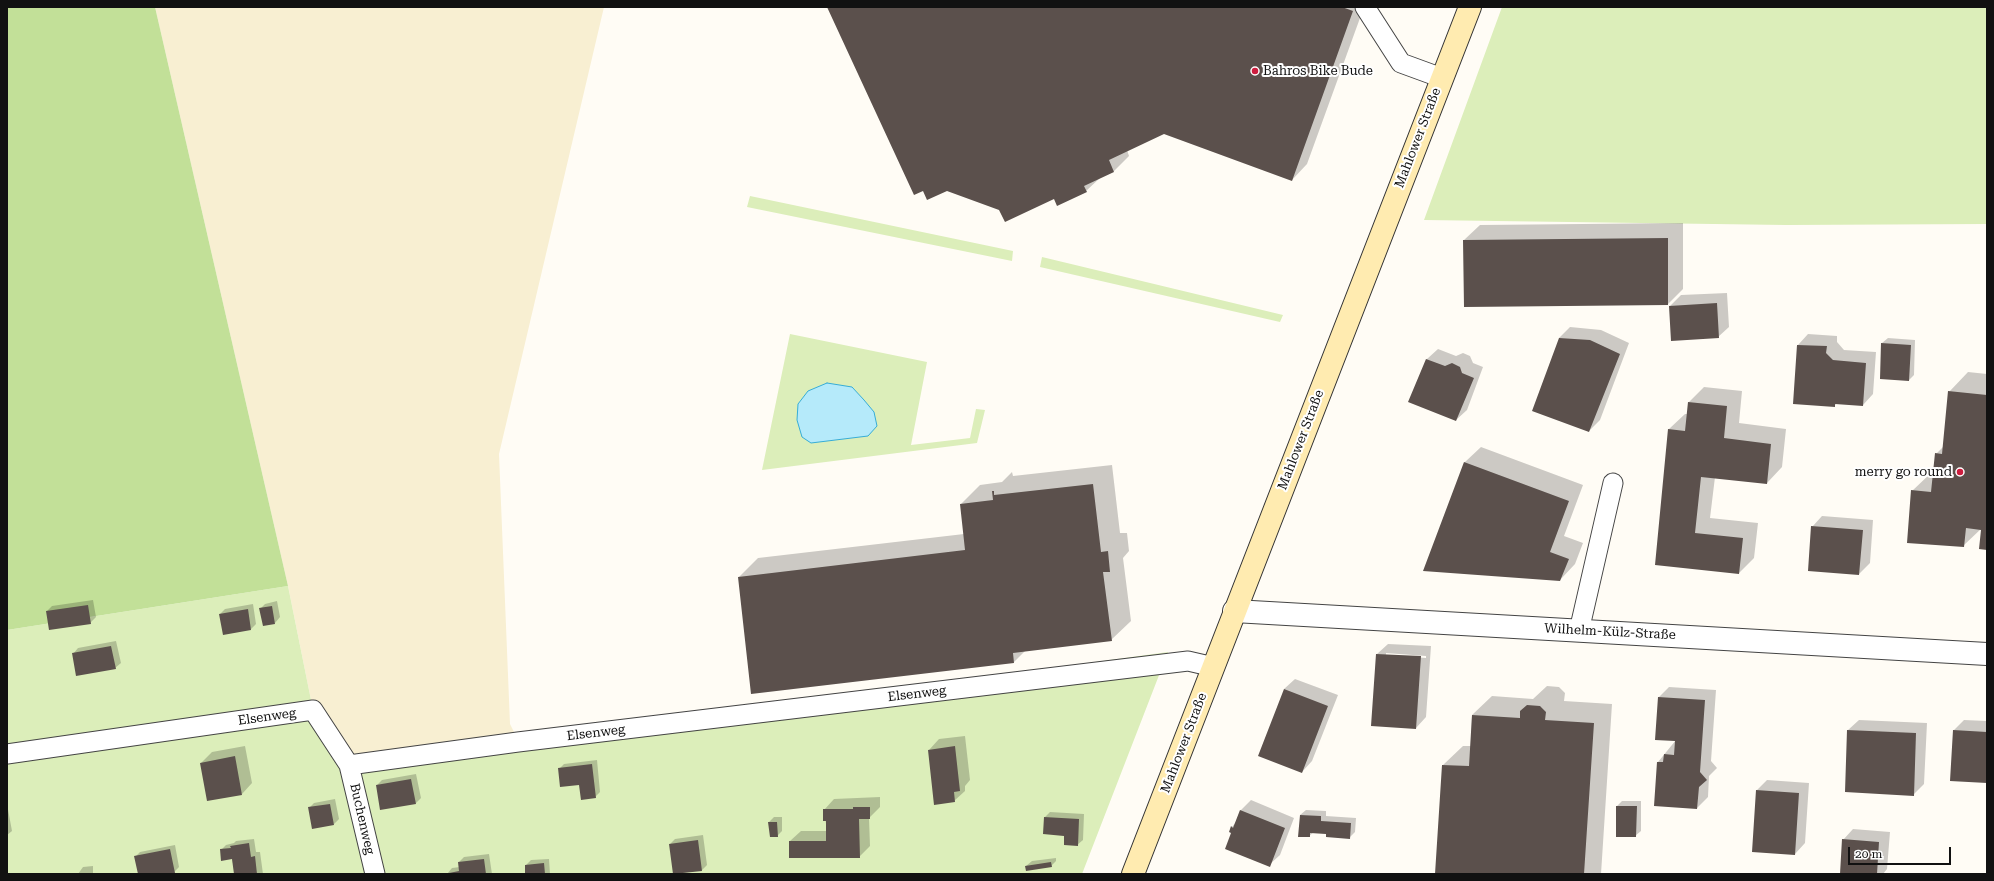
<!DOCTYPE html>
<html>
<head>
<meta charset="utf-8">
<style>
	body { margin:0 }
	#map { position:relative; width:1994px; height:881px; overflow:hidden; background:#fffcf5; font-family:"Roboto Serif",serif }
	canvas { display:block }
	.frame { position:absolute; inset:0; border:8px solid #111; pointer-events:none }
	.scale { position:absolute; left:1848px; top:847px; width:103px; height:18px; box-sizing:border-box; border:2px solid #111; border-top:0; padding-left:5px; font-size:12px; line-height:14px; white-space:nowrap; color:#111; -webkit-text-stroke:3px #fff; paint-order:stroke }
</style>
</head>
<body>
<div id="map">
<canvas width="1994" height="881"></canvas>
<div class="frame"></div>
<div class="scale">20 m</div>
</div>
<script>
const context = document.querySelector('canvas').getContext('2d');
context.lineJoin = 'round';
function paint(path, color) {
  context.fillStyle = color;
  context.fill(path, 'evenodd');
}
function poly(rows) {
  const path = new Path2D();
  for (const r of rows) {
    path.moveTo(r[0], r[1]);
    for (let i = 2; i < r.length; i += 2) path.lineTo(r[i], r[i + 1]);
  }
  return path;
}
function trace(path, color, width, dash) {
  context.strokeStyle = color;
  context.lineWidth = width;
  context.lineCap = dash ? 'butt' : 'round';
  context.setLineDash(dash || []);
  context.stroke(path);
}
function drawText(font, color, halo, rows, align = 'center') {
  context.font = font + ' "Roboto Serif",serif';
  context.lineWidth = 4;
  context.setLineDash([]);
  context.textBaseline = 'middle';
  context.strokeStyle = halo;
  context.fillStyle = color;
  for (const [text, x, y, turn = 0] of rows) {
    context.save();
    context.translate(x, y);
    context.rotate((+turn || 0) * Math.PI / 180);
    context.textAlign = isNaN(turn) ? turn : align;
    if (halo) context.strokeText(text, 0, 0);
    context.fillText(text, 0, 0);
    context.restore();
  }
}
paint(poly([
	[155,7,604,7,499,454,510,724,518,740,349,765,313,710,288,586]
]), '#f8efd2');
paint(poly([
	[1502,7,1987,7,1987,224,1786,225,1424,220],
	[750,196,1013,251,1012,261,747,207],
	[1042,257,1283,315,1280,322,1040,267],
	[790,334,927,362,911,445,970,438,976,409,985,410,977,443,762,470],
	[288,586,313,710,349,765,1168,652,1082,874,7,874,7,630]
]), '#dceeba');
paint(poly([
	[7,7,155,7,288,586,7,630]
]), '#c2e098');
const water = poly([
	[827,383,852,387,864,400,874,412,877,426,868,436,811,443,802,437,797,420,798,404,808,391,827,383]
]);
paint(water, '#b5eafa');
trace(water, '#37add7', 1);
paint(poly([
	[828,7,1364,7,1307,164,1292,180,1164,133,1127,150,1129,156,1114,171,1101,177,1086,191,1000,209],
	[1683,223,1683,289,1668,304,1464,240,1480,225],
	[1727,293,1729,327,1718,337,1670,306,1681,295],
	[1570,327,1601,330,1629,343,1600,420,1589,431,1559,338],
	[1808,334,1837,336,1837,342,1844,350,1876,352,1873,394,1863,405,1837,403,1834,406,1798,345],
	[1888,338,1915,340,1914,375,1909,380,1882,343],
	[1438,349,1456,356,1463,353,1470,356,1473,363,1483,367,1467,410,1456,420,1410,402,1427,359],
	[1968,372,1987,374,1987,549,1982,528,1963,546,1912,491,1932,472,1934,472,1936,454,1944,446,1949,392],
	[1704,387,1742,391,1739,423,1786,429,1782,467,1767,483,1715,477,1710,518,1758,523,1754,558,1739,573,1656,564,1669,429,1685,414,1688,414,1689,402],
	[1481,447,1583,485,1564,536,1583,543,1575,564,1560,580,1425,570,1465,462],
	[1112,465,1120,533,1127,533,1129,551,1123,558,1131,621,1111,640,1026,650,1014,662,739,577,758,558,964,534,961,504,980,485,1002,482,1012,472,1013,476],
	[1822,516,1873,520,1870,563,1859,574,1812,527],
	[93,600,96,617,90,623,47,611,52,606],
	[277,601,280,617,275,623,260,609,265,604],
	[253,604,256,624,251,629,220,614,225,609],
	[116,641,121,663,115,668,73,654,78,648],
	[1388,644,1431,646,1426,717,1416,728,1377,654],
	[1386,653,1426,656,1426,658,1386,655],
	[1295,679,1338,695,1312,761,1302,772,1284,689],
	[1547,686,1559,687,1565,693,1564,701,1612,704,1601,874,1436,874,1443,765,1463,746,1471,746,1472,715,1492,696,1533,699],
	[1669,687,1716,690,1711,761,1717,768,1709,776,1708,797,1697,808,1655,805,1658,762,1676,740,1659,697],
	[1859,720,1927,723,1924,784,1913,795,1848,730],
	[1964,720,1987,721,1987,782,1954,730],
	[965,736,970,780,965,786,965,791,954,801,929,750,939,739],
	[245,746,252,783,242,794,201,763,212,752],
	[597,760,600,792,595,797,559,769,564,764],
	[416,774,421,798,416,803,377,785,382,780],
	[1767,780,1809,783,1805,843,1795,854,1757,790],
	[880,797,880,807,869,818,870,846,859,857,790,841,801,831,827,831,824,810,834,799],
	[335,799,339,819,334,824,309,808,314,803],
	[1251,800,1294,818,1280,855,1269,865,1232,833,1232,827,1236,822,1240,811],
	[1622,801,1641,801,1641,831,1635,836,1617,806],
	[7,804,12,831,7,835],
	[1306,810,1326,811,1326,816,1356,818,1355,832,1350,837,1314,832,1309,836,1300,815],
	[1050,812,1084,814,1083,840,1077,845,1045,817],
	[774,817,782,817,782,831,777,836,769,822],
	[1853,829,1890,832,1887,869,1883,874,1841,874,1843,840],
	[703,835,707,865,702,870,674,874,670,844,675,839],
	[254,839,256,852,260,852,263,874,235,874,232,858,221,850,226,845,234,843,236,841],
	[175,845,179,867,174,872,170,874,139,874,135,857,140,852],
	[489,854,492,874,447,874,452,868,460,867,459,862,464,857],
	[1056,858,1056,861,1051,866,1026,866,1032,861],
	[549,859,550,874,526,874,526,865,531,860],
	[93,866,93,874,78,874,83,867]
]), '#0003');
paint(poly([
	[827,7,1342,7,1353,11,1292,181,1164,134,1109,160,1114,172,1084,186,1087,192,1057,206,1054,199,1005,222,999,210,947,191,927,200,923,191,914,195],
	[1668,238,1668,305,1464,307,1463,240],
	[1717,303,1719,338,1671,341,1669,306],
	[1559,338,1590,340,1620,354,1589,432,1532,411],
	[1881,343,1911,345,1909,381,1880,379],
	[1797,345,1827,346,1826,353,1833,360,1866,363,1863,406,1835,404,1835,407,1793,404],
	[1426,359,1445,366,1452,363,1460,367,1462,373,1474,378,1456,421,1408,402],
	[1948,391,1987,395,1987,550,1979,549,1981,530,1966,528,1964,547,1907,543,1911,490,1931,492,1935,453,1942,454],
	[1688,402,1727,406,1724,438,1771,444,1767,484,1701,477,1695,533,1743,538,1739,574,1655,565,1668,429,1685,431],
	[1464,462,1569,501,1550,552,1569,559,1560,581,1423,571],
	[1093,484,1101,552,1108,551,1110,572,1103,572,1112,641,1013,653,1014,663,751,694,738,577,965,550,960,504,993,500,992,491,994,491,994,495],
	[1811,526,1863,530,1859,575,1808,571],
	[88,605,91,624,49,630,46,611],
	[272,606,275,624,263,626,259,608],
	[248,609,251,630,223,635,219,614],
	[111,646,116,669,76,676,72,653],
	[1376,654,1421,656,1416,729,1371,726],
	[1284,689,1328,706,1302,773,1258,756],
	[1658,697,1705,700,1700,772,1707,780,1699,787,1697,809,1654,806,1657,762,1663,762,1664,754,1674,755,1675,741,1655,740],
	[1527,705,1540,706,1546,712,1545,720,1594,723,1584,874,1435,874,1442,765,1469,766,1472,715,1520,718,1520,711],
	[1847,730,1916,733,1914,796,1845,792],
	[1953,730,1987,732,1987,783,1950,781],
	[955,746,960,791,954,792,955,802,934,805,928,750],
	[235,756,242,795,207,801,200,763],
	[592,764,596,798,581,800,579,785,560,787,558,768],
	[411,779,416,804,380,810,376,785],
	[1756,790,1799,793,1795,855,1752,852],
	[330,804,334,825,312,829,308,807],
	[1616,806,1637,806,1636,837,1616,837],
	[853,807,870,807,870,819,859,819,860,858,789,858,789,841,826,841,826,821,823,821,823,809,853,809],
	[1240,810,1285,828,1270,867,1225,849,1231,833,1229,832,1231,826,1233,828],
	[1300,815,1321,816,1321,821,1351,823,1350,839,1326,837,1326,834,1310,833,1310,837,1298,837],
	[1044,817,1079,819,1078,846,1064,845,1064,836,1043,834],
	[768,822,777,822,778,837,770,837],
	[1842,839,1879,842,1877,874,1840,874],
	[698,840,702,871,673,874,669,844],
	[249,843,251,857,255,856,257,874,234,874,232,859,221,861,220,849,231,848,230,846],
	[170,849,175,873,138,874,134,856],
	[484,859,486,874,444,874,459,871,458,862],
	[1051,862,1052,867,1026,871,1025,866],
	[544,863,545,874,525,874,525,865]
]), '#5b504c');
const service = poly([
	[1365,7,1401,63,1442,78],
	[1579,631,1613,483],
	[7,754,313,710,349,765,518,742,1188,661,1214,667],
	[349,765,375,874]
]);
const minor = poly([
	[1234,611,1987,654]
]);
const secondary = poly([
	[1133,874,1470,7]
]);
trace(service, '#444', 21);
trace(minor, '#444', 24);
trace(secondary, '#333', 24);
trace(service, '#fff', 19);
trace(minor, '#fff', 22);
trace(secondary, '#ffebb0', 22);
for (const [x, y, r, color] of [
	[1255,71,4,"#cd1d3e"],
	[1960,472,4,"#cd1d3e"]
]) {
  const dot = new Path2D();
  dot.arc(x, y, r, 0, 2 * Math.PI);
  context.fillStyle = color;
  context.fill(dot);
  trace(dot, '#fff', 1.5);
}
drawText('13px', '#111', '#fff', [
	["Bahros Bike Bude",1263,71],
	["merry go round",1952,472,"right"]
], 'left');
drawText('13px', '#111', '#fff', [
	["Mahlower Straße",1418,138,-69],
	["Mahlower Straße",1301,440,-69],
	["Wilhelm-Külz-Straße",1610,632,3],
	["Elsenweg",917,694,-7],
	["Elsenweg",267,717,-8],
	["Elsenweg",596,733,-7],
	["Mahlower Straße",1184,743,-69],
	["Buchenweg",362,819,77]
]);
</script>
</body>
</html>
